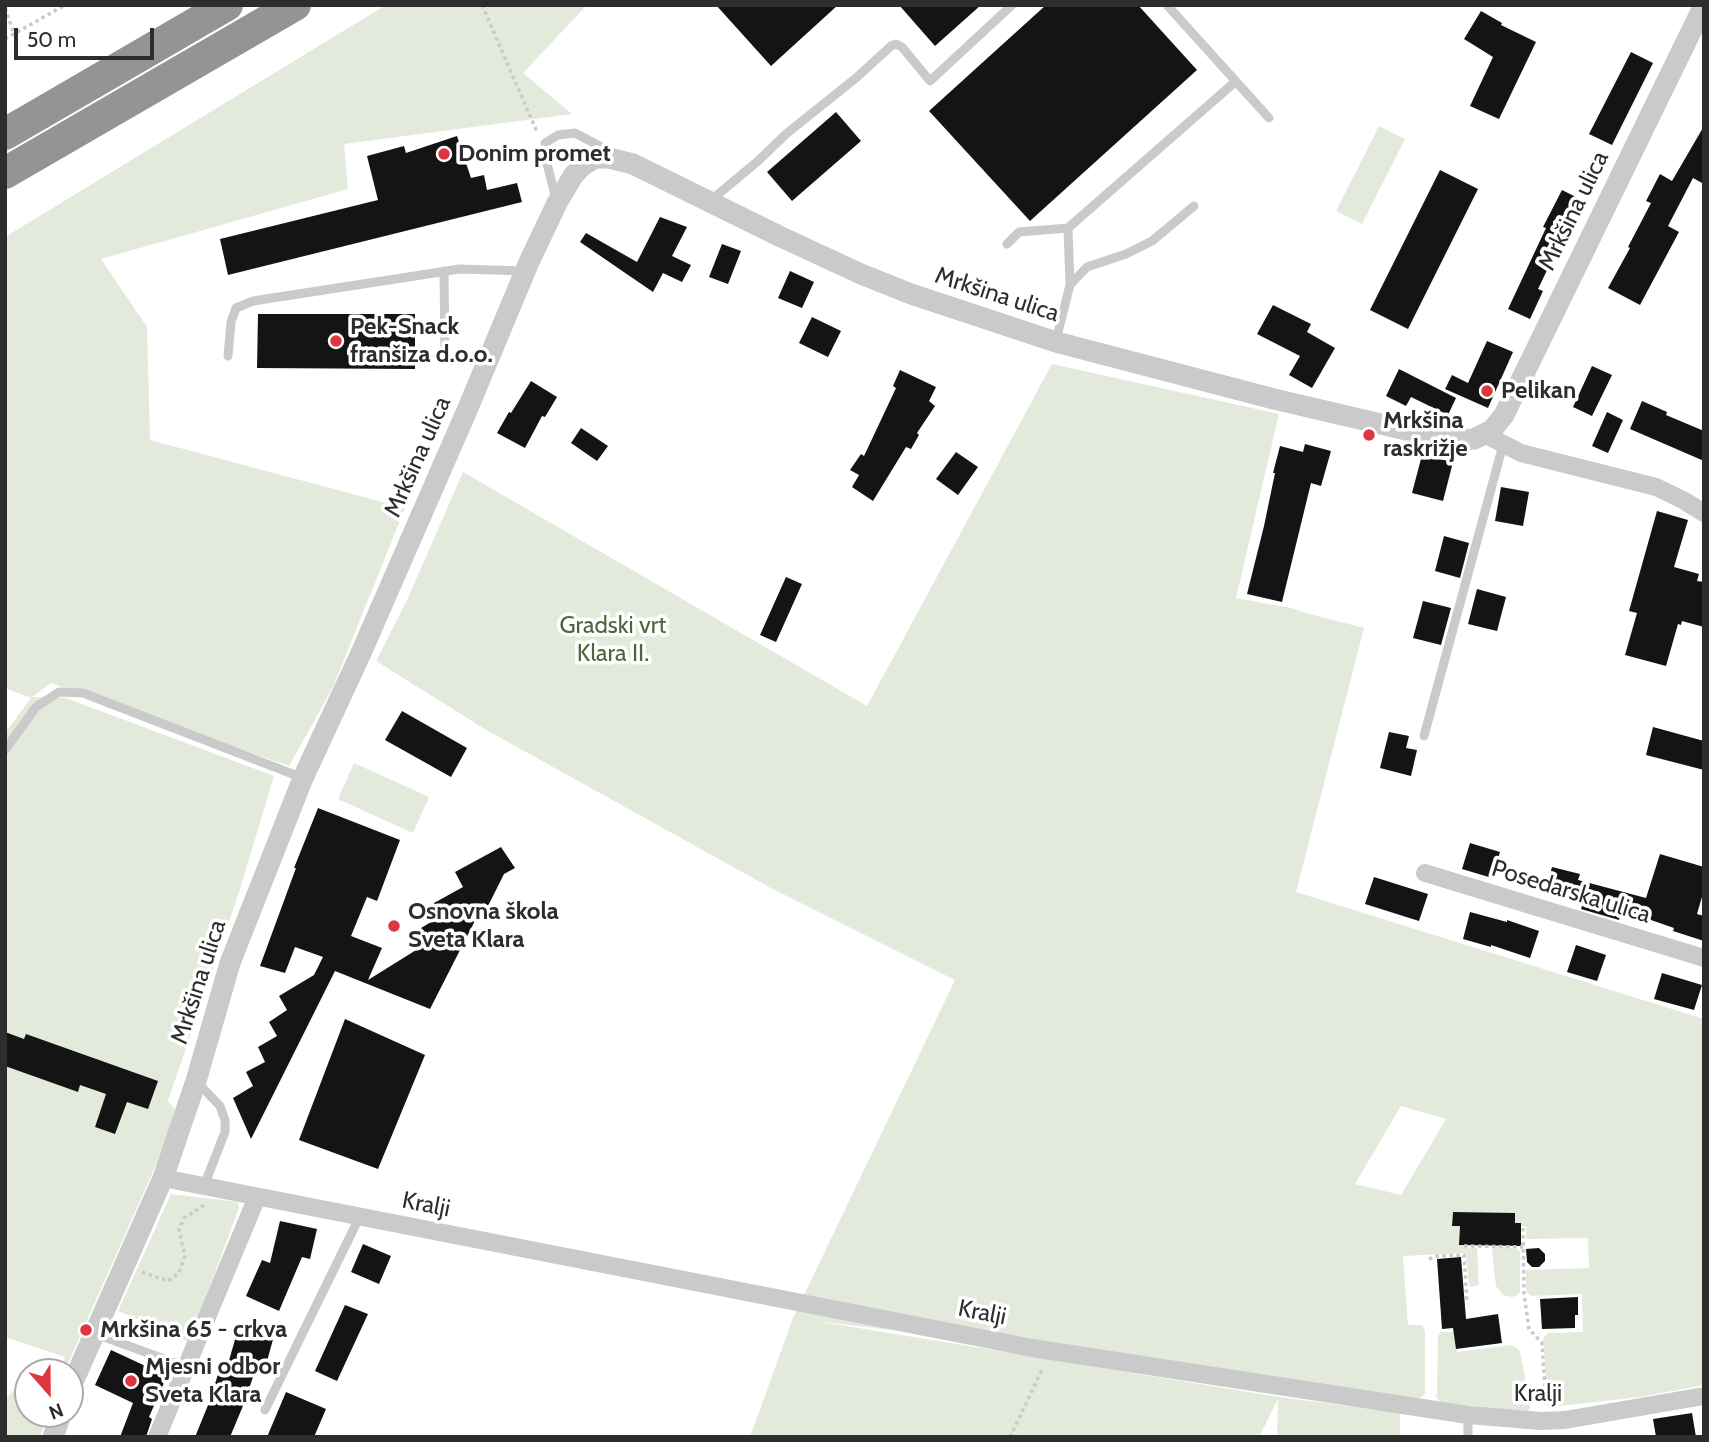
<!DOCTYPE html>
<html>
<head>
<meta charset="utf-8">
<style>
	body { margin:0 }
	#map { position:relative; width:1709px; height:1442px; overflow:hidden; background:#fff; font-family:Cabin,sans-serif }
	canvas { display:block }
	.frame { position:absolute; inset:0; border:7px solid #2d2d2d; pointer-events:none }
	.north { position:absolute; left:14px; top:1358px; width:70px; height:70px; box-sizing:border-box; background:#fff; border:2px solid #ababab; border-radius:50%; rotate:159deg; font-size:19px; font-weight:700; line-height:28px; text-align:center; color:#2d2d2d }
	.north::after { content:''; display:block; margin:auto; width:24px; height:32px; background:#dc373f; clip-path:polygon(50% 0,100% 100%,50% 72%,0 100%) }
	.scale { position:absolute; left:14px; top:28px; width:140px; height:32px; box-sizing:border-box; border:4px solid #2d2d2d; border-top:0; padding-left:9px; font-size:21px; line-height:24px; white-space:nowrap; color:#2d2d2d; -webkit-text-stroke:5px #fff; paint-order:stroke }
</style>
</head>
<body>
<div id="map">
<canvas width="1709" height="1442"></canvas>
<div class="frame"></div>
<div class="north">N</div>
<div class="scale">50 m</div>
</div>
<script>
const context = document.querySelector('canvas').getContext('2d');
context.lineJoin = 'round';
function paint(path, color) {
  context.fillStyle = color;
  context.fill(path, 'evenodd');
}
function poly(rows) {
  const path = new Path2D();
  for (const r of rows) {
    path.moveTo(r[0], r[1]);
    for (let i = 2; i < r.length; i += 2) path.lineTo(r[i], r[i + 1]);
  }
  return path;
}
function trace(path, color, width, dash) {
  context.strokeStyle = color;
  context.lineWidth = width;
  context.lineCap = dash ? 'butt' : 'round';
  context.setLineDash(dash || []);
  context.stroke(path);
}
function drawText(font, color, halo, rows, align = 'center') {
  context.font = font + ' Cabin,sans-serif';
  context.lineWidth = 7;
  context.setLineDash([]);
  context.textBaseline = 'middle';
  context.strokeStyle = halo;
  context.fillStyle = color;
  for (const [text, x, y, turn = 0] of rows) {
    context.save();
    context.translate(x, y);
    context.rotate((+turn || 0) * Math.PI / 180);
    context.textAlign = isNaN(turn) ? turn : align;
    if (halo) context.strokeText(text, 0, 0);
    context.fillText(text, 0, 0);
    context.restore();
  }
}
paint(poly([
	[386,5,587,5,523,73,572,114,344,144,348,189,101,259,147,327,150,440,405,508,333,687,289,766,51,683,32,697,66,698,274,776,240,889,168,1101,175,1109,166,1138,151,1176,64,1372,60,1372,65,1357,5,1337,5,733,31,698,5,688,5,237],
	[1379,126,1405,139,1362,224,1336,211],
	[1052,364,1279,414,1236,598,1291,608,1306,613,1364,628,1296,892,1704,1019,1704,1385,1640,1397,1550,1407,1548,1405,1543,1338,1549,1333,1583,1332,1582,1294,1532,1296,1528,1294,1526,1289,1526,1270,1589,1268,1588,1238,1526,1239,1526,1227,1521,1226,1521,1223,1515,1223,1514,1213,1453,1212,1452,1226,1460,1226,1459,1245,1463,1245,1464,1248,1477,1248,1479,1285,1471,1287,1469,1285,1466,1253,1403,1256,1408,1325,1421,1325,1423,1326,1425,1331,1425,1394,1418,1399,1227,1370,816,1321,1279,1397,1400,1413,1400,1437,1277,1437,1278,1399,1259,1437,750,1437,793,1318,955,980,769,887,488,731,376,661,408,598,463,472,867,706],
	[1401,1106,1446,1119,1401,1195,1355,1184],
	[354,763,429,797,413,833,338,799],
	[171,1194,238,1202,239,1208,189,1342,118,1311],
	[1496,1247,1512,1248,1520,1251,1520,1290,1519,1294,1516,1296,1512,1297,1503,1295,1496,1286,1492,1251],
	[1441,1332,1454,1332,1457,1352,1511,1345,1517,1348,1520,1352,1529,1397,1530,1409,1525,1412,1505,1412,1441,1403,1435,1395,1437,1395,1438,1336],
	[12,1392,28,1396,28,1414,48,1414,40,1437,5,1437,5,1400]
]), '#e3eadb');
paint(poly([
	[716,5,838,5,771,66],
	[899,5,981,5,935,46],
	[1046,5,1138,5,1197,70,1030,221,929,111],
	[1481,11,1502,23,1501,25,1536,42,1499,119,1470,106,1493,57,1464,39],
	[1631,52,1653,63,1612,145,1589,134],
	[836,112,861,141,792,201,767,172],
	[1704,126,1704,184,1693,178,1668,226,1679,232,1640,305,1608,288,1630,248,1628,247,1651,203,1646,201,1660,174,1672,181],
	[457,136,471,178,484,175,487,190,517,183,522,202,228,275,220,239,378,200,367,156,404,146,406,153],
	[1440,170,1478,189,1408,329,1370,310],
	[1562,190,1586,202,1567,239,1563,237,1538,289,1543,291,1530,319,1508,309,1546,228,1543,227],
	[660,217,687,227,672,256,691,265,682,282,663,273,653,292,580,242,586,233,637,262],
	[722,244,741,251,728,284,709,277],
	[790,271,814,282,802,308,778,298],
	[1273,305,1311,324,1307,332,1335,348,1312,388,1289,375,1300,356,1257,334],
	[258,314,415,314,415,369,257,368],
	[812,317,841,331,828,357,799,343],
	[1487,341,1513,352,1488,408,1445,389,1452,375,1468,383],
	[1592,366,1612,375,1592,416,1573,407],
	[1399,369,1456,398,1448,415,1411,397,1406,406,1386,396],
	[900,370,936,387,929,401,935,406,917,433,919,435,911,449,906,447,873,501,852,487,859,475,850,470,861,454,864,456,896,388,893,386],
	[531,381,557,397,545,417,542,416,525,448,497,433,509,412,511,413],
	[1642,401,1667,412,1666,415,1704,431,1704,461,1630,429],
	[1607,412,1623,420,1608,453,1592,446],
	[581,428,608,446,597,461,571,443],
	[1305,444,1331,451,1321,486,1311,483,1282,602,1247,594,1264,526,1275,473,1273,473,1280,446,1303,452],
	[956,452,978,467,958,495,936,479],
	[1422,455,1453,462,1443,501,1412,493],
	[1501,487,1529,492,1523,526,1495,521],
	[1657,511,1688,520,1674,567,1699,574,1697,581,1704,582,1704,627,1682,621,1681,625,1678,624,1666,666,1625,655,1637,613,1629,611],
	[1444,536,1469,543,1460,578,1435,571],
	[786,577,802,584,776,642,760,635],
	[1477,589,1506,597,1497,631,1468,624],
	[1423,601,1451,608,1441,645,1413,638],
	[402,711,467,748,451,777,385,740],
	[1653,727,1704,741,1704,770,1646,755],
	[1389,732,1409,736,1406,748,1417,750,1411,776,1380,768],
	[318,808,400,840,377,901,367,897,351,936,382,948,368,980,429,942,421,928,441,916,434,903,463,887,455,872,501,847,515,868,504,874,488,906,484,903,430,1009,335,971,251,1139,233,1098,253,1086,246,1072,265,1062,258,1047,277,1036,269,1022,287,1010,279,996,314,975,323,957,295,947,285,973,260,966,296,868,294,868],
	[1470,843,1500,852,1492,878,1462,869],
	[1660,854,1704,867,1704,890,1697,914,1704,916,1704,941,1673,931,1674,928,1622,910,1619,920,1581,909,1583,903,1545,893,1552,867,1580,874,1578,880,1646,898],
	[1374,877,1428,894,1419,921,1365,904],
	[1470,912,1507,922,1507,920,1539,931,1530,958,1491,945,1491,947,1463,939],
	[1576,945,1606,955,1597,981,1567,972],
	[1662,973,1702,985,1694,1010,1654,999],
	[345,1019,425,1055,378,1169,299,1140],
	[5,1032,24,1039,26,1034,158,1081,148,1109,127,1102,115,1134,95,1127,106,1094,80,1085,78,1092,5,1066],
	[1453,1212,1515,1213,1515,1223,1521,1223,1521,1246,1459,1245,1460,1226,1452,1226],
	[280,1221,317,1229,310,1259,302,1257,279,1311,246,1296,262,1260,270,1263],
	[363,1244,391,1256,379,1284,351,1272],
	[1539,1248,1545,1254,1545,1261,1539,1267,1532,1267,1527,1262,1526,1249],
	[1461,1257,1466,1319,1498,1314,1502,1343,1456,1349,1453,1328,1442,1329,1437,1259],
	[1578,1297,1578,1315,1575,1315,1575,1328,1542,1329,1540,1299],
	[345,1305,368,1314,337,1381,315,1371],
	[240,1322,275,1332,266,1365,258,1362,245,1401,230,1437,195,1437,213,1393,212,1393,222,1362,228,1364],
	[111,1350,167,1376,149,1417,152,1419,146,1437,120,1437,133,1403,95,1385],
	[286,1392,326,1409,314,1437,267,1437],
	[1692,1413,1696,1437,1656,1437,1653,1419]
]), '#141414');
trace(poly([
	[482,5,537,132],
	[5,8,14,34],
	[5,39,65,5],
	[1523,1228,1524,1293,1529,1329,1542,1343,1546,1405],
	[1464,1246,1523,1247],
	[1429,1259,1437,1256,1464,1255,1467,1302],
	[142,1272,168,1281,179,1273,185,1256,179,1230,184,1218,206,1204],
	[1010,1437,1043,1368]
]), '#cacaca', 3.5, [3.5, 3.5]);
trace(poly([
	[1167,5,1269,118],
	[556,199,545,156,545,143,558,135,575,133,613,153],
	[710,201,758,161,786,134,856,78,891,46,896,44,902,47,930,81,1012,5],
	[1007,244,1019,232,1068,228],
	[444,271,445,357],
	[1070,285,1087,267,1126,254,1152,241,1194,206],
	[1056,340,1070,285,1068,228,1235,82],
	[228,356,231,322,236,308,253,301,460,269,524,271],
	[1424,736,1503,445],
	[5,750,36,707,59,692,83,693,303,778],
	[198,1083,220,1106,225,1120,225,1132,204,1186],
	[96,1334,186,1367],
	[265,1410,359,1218],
	[1468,1415,1468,1437]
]), '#cacaca', 9);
trace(poly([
	[1486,435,1521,453,1656,487,1683,500,1704,513],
	[1425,873,1704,958],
	[163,1178,1032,1348,1468,1415,1541,1421,1565,1420,1704,1396],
	[157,1437,257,1197]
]), '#cacaca', 18);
trace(poly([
	[70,1389,163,1178,196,1081,230,963,303,778,361,653,468,408,529,262,557,203,573,176,582,166,595,158,609,158,633,164,779,236,861,274,911,294,1056,342,1274,399,1432,436,1457,440,1474,439,1492,430,1504,415,1704,5],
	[53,1437,61,1414]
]), '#cacaca', 21);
trace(poly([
	[5,134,227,5],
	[5,173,295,5]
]), '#949494', 32);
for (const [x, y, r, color] of [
	[444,154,7,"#dc373f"],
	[336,341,7,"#dc373f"],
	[1487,391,7,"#dc373f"],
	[1369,435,7,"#dc373f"],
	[394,926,7,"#dc373f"],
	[86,1330,7,"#dc373f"],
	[131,1381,7,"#dc373f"]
]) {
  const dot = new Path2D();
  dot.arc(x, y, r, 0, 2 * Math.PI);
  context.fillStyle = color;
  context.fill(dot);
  trace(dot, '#fff', 2.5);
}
drawText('bold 24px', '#2d2d2d', '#fff', [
	["Donim promet",458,154],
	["Pek-Snack",350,327],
	["franšiza d.o.o.",350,355],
	["Pelikan",1501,391],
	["Mrkšina",1383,421],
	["raskrižje",1383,449],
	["Osnovna škola",408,912],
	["Sveta Klara",408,940],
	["Mrkšina 65 - crkva",100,1330],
	["Mjesni odbor",145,1367],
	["Sveta Klara",145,1395]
], 'left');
drawText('24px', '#2d2d2d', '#fff', [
	["Mrkšina ulica",1574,211,-64],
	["Mrkšina ulica",997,295,18],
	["Mrkšina ulica",418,457,-66],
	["Posedarska ulica",1571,892,17],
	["Mrkšina ulica",199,982,-72],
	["Kralji",426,1205,11],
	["Kralji",982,1313,11],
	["Kralji",1538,1394]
]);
drawText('24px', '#4f663d', '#fff', [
	["Gradski vrt",613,626],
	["Klara II.",613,654]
]);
</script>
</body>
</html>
